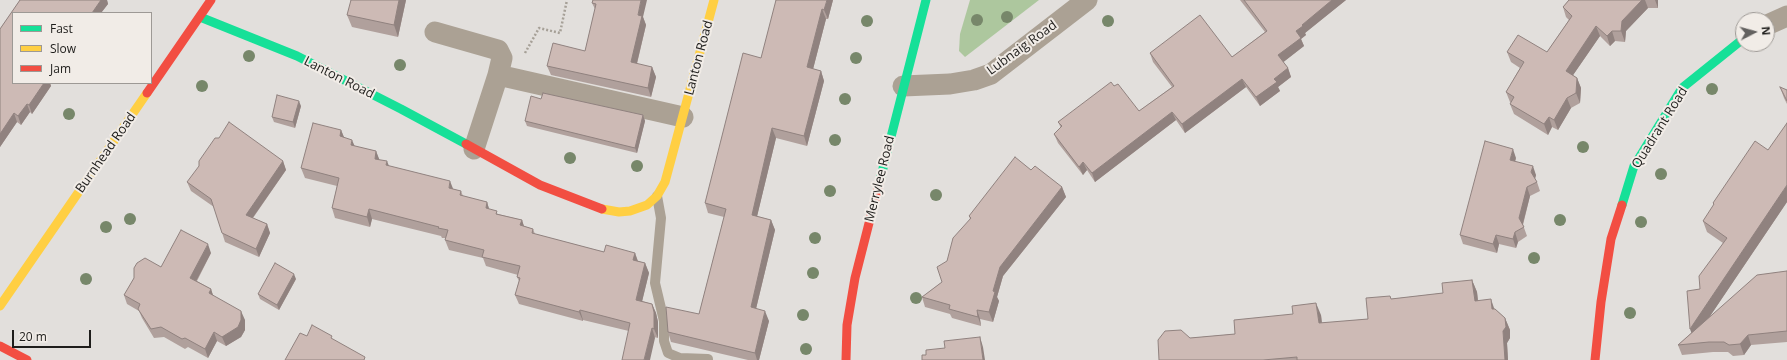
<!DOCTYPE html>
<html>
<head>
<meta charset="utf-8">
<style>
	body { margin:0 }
	#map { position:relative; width:1787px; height:360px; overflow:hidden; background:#e2dfdc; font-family:"Open Sans",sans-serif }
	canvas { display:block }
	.legend { position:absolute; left:12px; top:12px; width:140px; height:72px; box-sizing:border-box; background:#f1ece7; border:1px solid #9d9995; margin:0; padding:5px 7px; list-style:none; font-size:12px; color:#1e1d1b }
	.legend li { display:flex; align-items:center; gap:8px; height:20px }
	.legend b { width:20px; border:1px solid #9d9995 }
	.north { position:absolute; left:1735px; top:12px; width:40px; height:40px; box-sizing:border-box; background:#f1ece7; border:1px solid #9d9995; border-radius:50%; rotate:84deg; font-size:11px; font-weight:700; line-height:16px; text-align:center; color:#1e1d1b }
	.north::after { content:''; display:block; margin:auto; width:14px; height:18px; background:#63615f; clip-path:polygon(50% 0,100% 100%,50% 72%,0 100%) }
	.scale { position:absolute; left:12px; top:330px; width:79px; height:18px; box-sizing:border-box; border:2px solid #1e1d1b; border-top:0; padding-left:5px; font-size:12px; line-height:14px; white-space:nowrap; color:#1e1d1b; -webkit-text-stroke:3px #f1ece7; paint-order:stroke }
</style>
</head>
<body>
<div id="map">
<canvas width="1787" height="360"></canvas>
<ul class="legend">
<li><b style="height:5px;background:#16e098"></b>Fast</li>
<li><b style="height:5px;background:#ffcf43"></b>Slow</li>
<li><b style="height:5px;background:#f24e42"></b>Jam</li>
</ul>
<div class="north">N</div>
<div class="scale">20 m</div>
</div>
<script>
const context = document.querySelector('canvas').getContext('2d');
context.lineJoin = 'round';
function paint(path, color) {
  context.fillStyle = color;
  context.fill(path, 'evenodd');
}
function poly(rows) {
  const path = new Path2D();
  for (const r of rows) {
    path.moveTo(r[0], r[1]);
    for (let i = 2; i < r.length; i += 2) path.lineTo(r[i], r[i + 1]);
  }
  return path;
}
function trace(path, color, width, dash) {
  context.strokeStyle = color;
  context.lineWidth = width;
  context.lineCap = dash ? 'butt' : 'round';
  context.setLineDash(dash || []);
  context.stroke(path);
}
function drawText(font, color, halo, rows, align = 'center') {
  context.font = font + ' "Open Sans",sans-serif';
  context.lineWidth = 4;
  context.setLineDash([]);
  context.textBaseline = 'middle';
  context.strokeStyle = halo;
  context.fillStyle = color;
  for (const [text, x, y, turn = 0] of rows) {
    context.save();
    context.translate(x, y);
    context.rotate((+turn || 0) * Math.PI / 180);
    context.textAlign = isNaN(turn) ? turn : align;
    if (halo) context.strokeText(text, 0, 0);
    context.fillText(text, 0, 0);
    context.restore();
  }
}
paint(poly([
	[970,0,1039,0,965,57,959,51,960,34]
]), '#adc79e');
trace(poly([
	[525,53,539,28,560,33,567,0]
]), '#a6a097', 2.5, [2, 2]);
trace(poly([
	[657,196,661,218,655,283,664,321,664,341,668,353,680,358,708,359]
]), '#aba194', 10);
trace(poly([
	[1767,25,1787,16],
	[435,32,498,50,502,58,498,75],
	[903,86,950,84,974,80,991,74,1087,0],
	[474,149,498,75,683,117]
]), '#aba194', 21);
trace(poly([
	[200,17,297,56,401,109,466,144],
	[880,180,926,0],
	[1622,205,1634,166,1682,88,1743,39]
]), '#16e098', 9);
trace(poly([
	[602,209,619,212,630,211,647,205,657,196,665,182,714,0],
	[0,306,147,93]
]), '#ffcf43', 9);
trace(poly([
	[147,93,211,0],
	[466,144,540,185,602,209],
	[0,346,27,360],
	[846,360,847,325,855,278,880,180],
	[1595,360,1601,302,1611,239,1622,205]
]), '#f24e42', 9);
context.fillStyle = '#77876a';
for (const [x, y] of [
	[1007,17],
	[977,20],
	[867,21],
	[1108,21],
	[249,56],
	[856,58],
	[400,65],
	[202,86],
	[1712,89],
	[845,99],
	[69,114],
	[835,140],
	[1583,147],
	[570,158],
	[637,166],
	[1661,174],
	[830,191],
	[936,195],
	[130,219],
	[1560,220],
	[1641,222],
	[106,227],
	[815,238],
	[1534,258],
	[813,273],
	[86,279],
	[916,298],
	[1630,313],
	[803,315],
	[806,349]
]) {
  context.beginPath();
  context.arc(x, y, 6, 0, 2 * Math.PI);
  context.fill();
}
paint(poly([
	[20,0,107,0,108,4,101,13,13,13,13,83,50,83,51,86,32,114,30,112,21,125,17,122,0,147,0,29],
	[406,0,398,37,352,27,347,15],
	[593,0,643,17,646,25,637,64,652,67,656,77,651,97,551,75,547,66,585,51,595,9,592,3],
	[833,0,828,19,826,19,813,69,821,71,824,81,807,146,776,138,757,216,771,220,775,230,756,309,769,321,759,360,748,360,671,342,668,332,699,314,724,217,708,213,705,203,761,58],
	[1240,0,1346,0,1305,33,1306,35,1301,39,1304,46,1283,62,1288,68,1291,77,1278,87,1280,91,1260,106,1246,87,1185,133,1176,120,1095,182,1087,170,1083,175,1058,143,1054,134,1061,128,1058,122,1114,86,1139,111,1172,87,1153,62,1150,53,1232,57,1265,32],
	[1569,0,1658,0,1658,8,1648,8,1626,31,1625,42,1615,41,1610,46,1600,36,1573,75,1577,78,1581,88,1580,103,1571,108,1558,130,1552,127,1548,135,1514,114,1510,104,1511,103,1510,102,1506,92,1520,68,1511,62,1507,52,1547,52,1569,20,1566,17,1563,7],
	[1780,87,1787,90,1787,104,1784,98],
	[541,99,643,115,645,121,637,153,527,126,525,121],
	[301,106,295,128,274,122,272,117],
	[341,130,344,137,354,146,376,151,379,160,389,166,453,189,461,191,463,196,487,202,489,209,498,214,522,220,524,226,533,229,535,234,604,252,635,253,638,261,645,263,649,273,642,301,652,304,656,313,658,322,658,338,583,320,583,321,519,304,515,295,519,281,517,277,518,275,486,266,483,258,449,250,445,240,446,238,442,238,441,236,372,219,370,227,335,218,332,208,337,186,305,178,301,168],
	[1768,150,1787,202,1710,316,1787,271,1787,342,1751,345,1744,355,1733,356,1728,352,1713,352,1682,355,1678,345,1691,333,1700,289,1723,243,1707,232,1703,221,1714,206,1713,203],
	[1516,158,1515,161,1536,175,1535,179,1537,182,1540,191,1530,196,1523,225,1527,236,1518,242,1516,248,1499,244,1497,253,1463,244,1460,235],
	[283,161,286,170,253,218,267,224,270,233,259,257,225,242,214,207,191,191,187,182],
	[1031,170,1062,187,1066,197,1003,276,997,297,999,301,993,322,980,319,981,326,952,318,950,314,925,307,922,297,942,282,947,261,970,219,969,216],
	[211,253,197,281,211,289,213,296,245,320,245,330,241,337,226,346,217,341,208,358,188,347,185,349,164,337,154,338,142,318,139,311,127,304,124,295,134,278,161,267],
	[296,279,279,310,260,299,258,294],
	[1472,280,1477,292,1478,300,1495,309,1505,318,1510,330,1510,338,1507,343,1508,360,1159,360,1190,338,1235,334,1321,315,1322,323,1368,319,1391,299,1443,293]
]), '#b0a09c');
paint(poly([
	[101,0,107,0,108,4,101,13,92,13],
	[399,0,406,0,398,37,394,25],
	[641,0,647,0,643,17,646,25,635,71,631,62,638,15],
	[827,0,833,0,828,19,824,10],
	[1332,0,1346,0,1305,33,1306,35,1301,39,1304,46,1281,64,1278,55,1296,31,1302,25],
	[1642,0,1645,0,1648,8,1626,31,1625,42,1621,31,1622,21],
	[1655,0,1658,0,1658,8],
	[822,9,826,19,811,77,807,67],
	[1596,26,1600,36,1569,81,1566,71],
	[1612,31,1615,41,1610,46,1607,36],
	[652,67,656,77,651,97,648,88],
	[1288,68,1291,77,1278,87,1280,91,1260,106,1256,97,1274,79],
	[821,71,824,81,807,146,804,136],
	[1577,78,1581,88,1580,103,1576,93],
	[1242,79,1246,87,1185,133,1182,124],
	[44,83,50,83,51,86,32,114,29,105],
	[1567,98,1571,108,1558,130,1554,120],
	[299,101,301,106,295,128,293,122],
	[27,104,30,112,21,125,18,116],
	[1172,112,1176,120,1095,182,1092,173],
	[14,113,17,122,0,147,0,134],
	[643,115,645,121,637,153,635,148],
	[1549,117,1552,127,1548,135,1544,124],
	[772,128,776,138,755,225,752,215],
	[341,130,345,140,340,136],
	[352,140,356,149,351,145],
	[1513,149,1516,158,1513,169,1510,160],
	[376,151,380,161,375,159],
	[283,161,286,170,249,223,246,215],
	[387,161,391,171,386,165],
	[1083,162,1087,170,1083,175,1079,167],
	[1533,166,1536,175,1534,182,1531,172],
	[450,181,454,191,449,188],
	[1787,185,1787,202,1694,340,1690,329],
	[1062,187,1066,197,1003,276,997,297,999,301,993,322,989,312,993,291,1000,267],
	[1527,187,1530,196,1522,227,1519,218],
	[487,202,490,212,486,208],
	[369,209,372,219,370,227,367,217],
	[522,220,525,230,520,225],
	[771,220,775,230,754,317,751,307],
	[267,224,270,233,259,257,256,249],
	[1515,232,1518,242,1516,248,1513,239],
	[1496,235,1499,244,1497,253,1493,244],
	[208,244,211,253,193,287,190,278],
	[635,253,638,262,633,260],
	[645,263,649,273,640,310,636,300],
	[294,274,296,279,279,310,277,305],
	[1472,280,1477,292,1479,312,1475,301],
	[211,289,214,298,209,293],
	[1491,299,1495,311,1492,309],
	[1316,303,1321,315,1323,335,1319,323],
	[652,304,656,313,658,322,658,338,654,329],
	[580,310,583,320,583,321,579,312],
	[977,310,980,319,981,326,978,317],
	[241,311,245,320,245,330,241,337,226,346,222,337],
	[765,311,769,321,759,360,757,360,755,353],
	[1505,318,1510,330,1510,338,1507,343,1508,360,1505,360,1503,331],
	[652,328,655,338,650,360,644,360],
	[214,332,217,341,208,358,205,349],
	[1748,335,1751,345,1744,355,1740,344],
	[980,337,983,347,985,360,983,360]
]), '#90827f');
const building = poly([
	[20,0,101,0,92,13,13,13,13,83,44,83,29,105,27,104,18,116,14,113,0,134,0,29,20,0],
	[351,0,399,0,394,25,347,15,351,0],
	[593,0,641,0,638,15,642,16,631,62,652,67,648,88,547,66,553,43,585,51,596,4,592,3,593,0],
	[776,0,827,0,824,10,822,9,807,67,821,71,804,136,772,128,752,215,771,220,751,307,765,311,755,353,668,332,666,307,699,314,726,209,705,203,743,53,761,58,776,0],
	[1244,0,1332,0,1302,25,1303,26,1296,31,1301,38,1278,55,1288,68,1274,79,1277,82,1256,97,1242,79,1182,124,1172,112,1092,173,1083,162,1079,167,1054,134,1062,126,1058,122,1111,82,1114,86,1118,84,1139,111,1174,86,1150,53,1200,15,1232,57,1267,31,1244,0],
	[1569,0,1642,0,1622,21,1621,31,1612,31,1607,36,1596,26,1566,71,1577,78,1576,93,1567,98,1554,120,1549,117,1544,124,1510,104,1514,97,1506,92,1524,62,1507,52,1518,35,1547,52,1572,16,1563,7,1569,0],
	[1780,87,1787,90,1787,101,1780,87],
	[543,93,643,115,635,148,525,121,531,96,541,99,543,93],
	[277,95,299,101,293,122,272,117,277,95],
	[229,122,283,161,246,215,267,224,256,249,222,233,211,199,187,182,199,166,199,161,215,138,219,138,229,122],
	[313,123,341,130,340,136,352,140,351,145,376,151,375,159,387,161,386,165,450,181,449,188,461,191,460,195,487,202,486,208,497,211,496,214,522,220,520,225,533,229,532,233,604,252,606,245,635,253,633,260,645,263,636,300,652,304,654,312,654,329,652,328,644,360,622,360,630,323,580,310,579,312,515,295,520,278,517,277,520,266,482,257,484,250,445,240,448,230,438,228,439,227,369,209,367,217,332,208,339,178,301,168,313,123],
	[1787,123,1787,185,1690,329,1687,291,1700,289,1699,276,1727,238,1703,221,1714,204,1713,203,1755,141,1768,150,1787,123],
	[1485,141,1513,149,1510,160,1533,166,1531,172,1537,182,1527,187,1519,218,1524,227,1515,232,1513,239,1496,235,1493,244,1460,235,1485,141],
	[1015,157,1031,170,1035,166,1062,187,1000,267,993,291,995,292,989,312,977,310,978,317,949,309,950,305,922,297,942,282,937,267,947,261,953,238,971,218,969,216,1015,157],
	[181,230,208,244,190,278,211,289,209,293,241,311,241,320,238,327,222,337,214,332,205,349,185,338,182,339,161,327,151,329,138,309,140,304,124,295,134,278,134,268,137,263,145,258,161,267,181,230],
	[275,263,294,274,277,305,258,294,275,263],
	[1787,271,1787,331,1748,335,1740,344,1729,345,1724,342,1709,342,1678,345,1757,275,1787,271],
	[1472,280,1475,301,1491,299,1492,309,1495,309,1505,318,1506,327,1503,331,1505,360,1297,360,1297,357,1263,360,1159,360,1158,340,1165,331,1181,330,1190,338,1235,334,1234,320,1293,314,1292,306,1316,303,1319,323,1368,319,1366,298,1390,296,1391,299,1443,293,1442,283,1472,280],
	[312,325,332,336,331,338,365,357,364,360,285,360,300,333,307,336,312,325],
	[980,337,983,360,922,360,922,355,926,355,926,350,945,348,944,341,980,337]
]);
paint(building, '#cdbab5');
trace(building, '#90827f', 1);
drawText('13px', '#1e1d1b', '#f1ece7', [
	["Lubnaig Road",1022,48,-36],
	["Lanton Road",699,58,-75],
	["Lanton Road",339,78,27],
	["Quadrant Road",1660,128,-58],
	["Burnhead Road",106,153,-55],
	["Merrylee Road",880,179,-76]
]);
</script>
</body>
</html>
